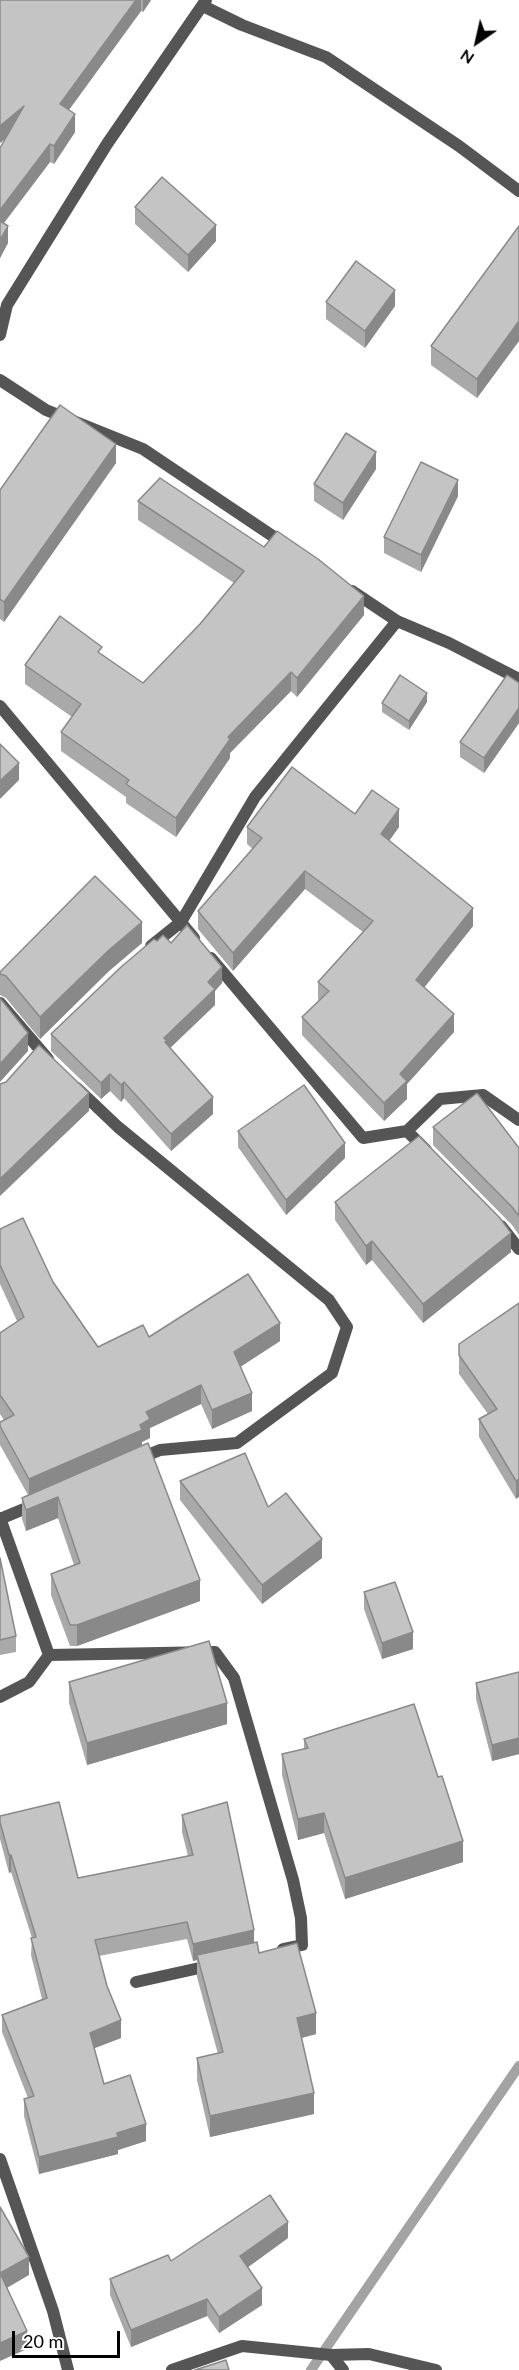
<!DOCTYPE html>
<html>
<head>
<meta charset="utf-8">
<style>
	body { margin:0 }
	#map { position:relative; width:519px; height:2370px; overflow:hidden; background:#fff; font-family:Lato,sans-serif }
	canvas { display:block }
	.north { position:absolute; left:447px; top:12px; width:60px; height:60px; -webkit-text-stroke:4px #fff; paint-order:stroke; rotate:214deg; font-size:16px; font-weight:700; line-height:24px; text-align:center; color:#000 }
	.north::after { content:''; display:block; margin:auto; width:21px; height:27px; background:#000; clip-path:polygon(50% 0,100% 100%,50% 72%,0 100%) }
	.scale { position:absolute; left:12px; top:2331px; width:108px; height:27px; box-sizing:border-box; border:3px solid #000; border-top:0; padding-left:8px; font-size:18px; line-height:21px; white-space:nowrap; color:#000; -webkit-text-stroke:4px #fff; paint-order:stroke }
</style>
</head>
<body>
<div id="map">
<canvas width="519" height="2370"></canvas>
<div class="north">N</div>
<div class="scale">20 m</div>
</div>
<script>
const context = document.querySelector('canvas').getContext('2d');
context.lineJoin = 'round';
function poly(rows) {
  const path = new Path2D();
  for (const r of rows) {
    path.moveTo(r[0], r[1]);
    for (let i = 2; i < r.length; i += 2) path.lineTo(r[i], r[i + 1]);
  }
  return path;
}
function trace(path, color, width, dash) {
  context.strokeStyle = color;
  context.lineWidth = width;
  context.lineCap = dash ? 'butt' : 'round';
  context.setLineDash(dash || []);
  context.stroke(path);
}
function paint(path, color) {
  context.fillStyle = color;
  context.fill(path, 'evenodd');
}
trace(poly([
	[311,2370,519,2066]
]), '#a3a3a3', 10);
trace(poly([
	[203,6,242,25,326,57,459,146,519,191],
	[0,335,7,305,107,144,206,0],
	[0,380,46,410,143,449,286,545],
	[352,591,397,621,449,643,519,679],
	[0,706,194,938],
	[151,946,181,922,255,797,397,621],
	[211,958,363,1138,407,1131,426,1150],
	[0,1003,48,1059],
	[77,1088,118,1127,329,1300,347,1327,332,1373,237,1443,160,1450,138,1459],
	[407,1131,440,1099,483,1095,519,1120],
	[501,1226,519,1249],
	[0,1518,49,1655,29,1682,0,1697],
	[0,1519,36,1504],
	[49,1655,215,1652,234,1678,293,1880,301,1918,302,1945,283,1949],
	[136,1982,213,1965],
	[0,2159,53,2311,68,2370],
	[331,2355,343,2370],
	[172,2370,242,2346,331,2355,369,2354,436,2370]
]), '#555', 12);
paint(poly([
	[0,0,151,0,143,12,141,11,69,110,75,132,54,164,50,162,4,223,8,243,0,258,0,148,5,139,0,143],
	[135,207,216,241,188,272,135,224],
	[519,226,519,341,477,398,431,365,431,346],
	[326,302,395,306,365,348,326,319],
	[116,463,4,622,0,619,0,490],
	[376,469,343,520,314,501,314,484],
	[458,496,421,572,384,553,384,537],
	[138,501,364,615,297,697,291,691,230,753,230,758,176,837,126,803,126,797,61,751,61,732,72,717,25,684,25,665,102,654,143,683,200,624,234,583,138,520],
	[519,683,519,723,484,773,460,757,460,742],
	[427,702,409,730,382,712,382,703],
	[355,814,399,827,389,841,473,926,424,987,454,1032,407,1084,407,1099,384,1121,302,1035,302,1017,320,1001,318,999,318,982,363,932,305,889,233,971,198,929,198,911,253,849,247,844,247,827],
	[157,941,171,943,222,983,215,991,215,1005,170,1048,213,1114,171,1151,124,1098,121,1102,110,1091,101,1099,51,1051,51,1034],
	[142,943,109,971,40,1039,6,998,0,995,0,972],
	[433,1127,519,1148,519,1235,512,1225,433,1145],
	[238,1131,345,1158,286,1215,238,1147],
	[335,1202,511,1252,423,1323,372,1260,366,1265,335,1220],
	[0,1229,53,1282,98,1347,149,1337,280,1341,240,1367,252,1411,212,1429,201,1404,150,1428,150,1438,142,1442,142,1446,200,1601,77,1646,70,1646,51,1595,51,1574,74,1565,58,1518,26,1531,22,1519,22,1498,28,1495,0,1445,0,1422,4,1420,0,1414,0,1333,17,1321,0,1284],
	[519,1303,516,1499,479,1437,479,1419,488,1414,459,1374,459,1344],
	[180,1481,268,1507,322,1558,262,1604,180,1500],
	[0,1558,16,1636,16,1652,0,1655],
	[364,1592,413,1649,382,1659,364,1609],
	[519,1672,519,1754,492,1761,476,1699,476,1683],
	[69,1682,227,1724,87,1765,69,1703],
	[304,1739,463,1862,345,1899,324,1833,298,1840,282,1775,282,1754,304,1749],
	[182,1815,259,1953,316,2034,302,2038,314,2114,210,2137,197,2080,197,2058,218,2054,197,1977,197,1960,193,1961,187,1939,99,1956,121,2038,94,2048,104,2084,146,2141,118,2150,118,2154,39,2174,24,2116,24,2099,28,2098,2,2032,2,2015,42,1999,31,1955,32,1938,11,1872,9,1873,0,1839,0,1816,78,1878,188,1856,182,1832],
	[288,2238,248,2267,262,2305,219,2333,207,2316,131,2347,110,2295,110,2279,171,2261]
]), '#a9a9a9');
paint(poly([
	[136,0,141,0,141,11,60,122,60,104],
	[143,0,151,0,143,12],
	[24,106,24,124,0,143,0,126],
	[75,114,75,132,54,164,54,146],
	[50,144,50,162,0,228,0,210],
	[216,225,216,241,188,272,188,255],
	[8,226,8,243,0,258,0,240],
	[395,290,395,306,365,348,365,331],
	[519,321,519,341,477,398,477,379],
	[116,444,116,463,4,622,4,602],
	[376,452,376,469,343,520,343,503],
	[458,480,458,496,421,572,421,555],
	[364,596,364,615,297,697,297,678],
	[291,672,291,691,230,753,230,758,176,837,176,818,228,737],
	[427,693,427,702,409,730,409,721],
	[519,708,519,723,484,773,484,758],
	[19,763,19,780,0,799,0,781],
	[399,809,399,827,381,852,381,834],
	[305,871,305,889,233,971,233,953],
	[473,908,473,926,416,998,416,980],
	[142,922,142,943,109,971,40,1039,40,1017,109,950],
	[222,967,222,983,215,991,215,1005,167,1051,164,1038,208,982],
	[454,1014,454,1032,407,1084,407,1099,384,1121,384,1103,400,1074],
	[28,1033,28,1051,0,1082,0,1064],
	[110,1074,110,1091,101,1099,101,1083],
	[124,1082,124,1098,121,1102,121,1085],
	[89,1093,89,1111,0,1196,0,1179],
	[213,1097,213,1114,171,1151,171,1134],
	[345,1143,345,1158,286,1215,286,1200],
	[511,1233,511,1252,423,1323,423,1304],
	[372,1241,372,1260,366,1265,366,1246],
	[280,1323,280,1341,234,1371,234,1352],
	[201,1385,201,1404,150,1428,150,1438,142,1442,142,1449,29,1497,29,1479,146,1412],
	[252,1393,252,1411,212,1429,212,1410],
	[519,1479,519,1497,516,1499,516,1481],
	[58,1497,58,1518,26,1531,26,1510],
	[322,1539,322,1558,262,1604,262,1585],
	[200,1580,200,1601,77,1646,77,1625],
	[413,1632,413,1649,382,1659,382,1643],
	[227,1703,227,1724,87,1765,87,1743],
	[519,1738,519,1754,492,1761,492,1745],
	[324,1813,324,1833,298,1840,298,1819],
	[463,1841,463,1862,345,1899,345,1878],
	[9,1855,11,1855,11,1872,9,1873],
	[254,1930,254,1947,197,1955,197,1960,193,1961,193,1944],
	[316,2013,316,2034,297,2039,297,2018],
	[121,2020,121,2038,90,2050,90,2033],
	[314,2093,314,2114,210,2137,210,2116],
	[146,2124,146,2141,118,2150,118,2154,39,2174,39,2157],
	[288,2222,288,2238,240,2273,240,2256],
	[29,2257,29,2275,0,2292,0,2273],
	[262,2288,262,2305,219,2333,219,2317],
	[207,2299,207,2316,131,2347,131,2330],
	[27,2331,27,2349,0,2361,0,2343]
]), '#898989');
const building = poly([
	[0,0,136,0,60,104,75,114,54,146,50,144,0,210,0,148,24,106,0,126,0,0],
	[162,177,216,225,188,255,135,207,162,177],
	[0,221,8,226,0,240,0,221],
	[519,226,519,321,477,379,431,346,519,226],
	[356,261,395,290,365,331,326,302,356,261],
	[60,405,116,444,4,602,0,599,0,490,60,405],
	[346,433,376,452,343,503,314,484,346,433],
	[421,462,458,480,421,555,384,537,421,462],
	[160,478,264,547,277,531,318,559,364,596,297,678,291,672,228,737,230,739,176,818,126,784,129,780,61,732,81,704,25,665,60,616,102,647,98,652,143,683,200,624,244,571,138,501,160,478],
	[400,675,427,693,409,721,382,703,400,675],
	[507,675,519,683,519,708,484,758,460,742,507,675],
	[0,744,19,763,0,781,0,744],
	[292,767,355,814,372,790,399,809,381,834,473,908,416,980,454,1014,400,1074,407,1081,384,1103,302,1017,329,991,318,982,373,921,305,871,233,953,198,911,262,838,247,827,292,767],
	[95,876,142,922,109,950,40,1017,6,976,0,974,0,972,95,876],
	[187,925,222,967,208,982,215,989,164,1038,167,1041,165,1042,213,1097,171,1134,124,1082,121,1085,110,1074,101,1083,51,1034,121,967,154,939,157,941,163,935,171,943,187,925],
	[0,998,28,1033,0,1064,0,998],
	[39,1045,89,1093,0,1179,0,1084,6,1082,39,1045],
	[304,1085,345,1143,286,1200,238,1131,304,1085],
	[477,1093,519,1148,519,1216,512,1207,433,1127,477,1093],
	[419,1136,500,1218,511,1233,423,1304,372,1241,366,1246,335,1202,419,1136],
	[23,1218,53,1282,98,1347,143,1325,149,1337,248,1274,280,1323,234,1352,252,1393,212,1410,201,1385,146,1412,150,1419,140,1425,142,1430,29,1479,0,1426,0,1422,14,1415,0,1395,0,1333,24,1317,0,1265,0,1229,23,1218],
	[519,1303,519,1479,516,1481,479,1419,497,1409,459,1355,459,1344,519,1303],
	[148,1443,200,1580,77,1625,70,1625,51,1574,80,1563,58,1497,26,1510,22,1498,148,1443],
	[245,1453,268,1507,286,1493,322,1539,262,1585,180,1481,245,1453],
	[0,1558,16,1636,0,1640,0,1558],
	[395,1582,413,1632,382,1643,364,1592,395,1582],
	[209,1641,227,1703,87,1743,69,1682,209,1641],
	[519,1672,519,1738,492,1745,476,1683,519,1672],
	[414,1704,438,1777,442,1776,463,1841,345,1878,324,1813,298,1819,282,1754,308,1748,304,1739,414,1704],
	[59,1802,78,1878,193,1855,182,1815,227,1802,254,1930,193,1944,187,1922,95,1940,107,1986,121,2020,90,2033,104,2084,130,2075,146,2124,117,2133,118,2137,39,2157,24,2099,34,2096,2,2015,47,1998,31,1938,36,1937,11,1855,9,1855,0,1822,0,1816,59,1802],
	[257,1942,259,1953,297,1943,316,2013,297,2018,314,2093,210,2116,197,2058,223,2052,197,1955,257,1942],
	[270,2195,288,2222,240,2256,262,2288,219,2317,207,2299,131,2330,110,2279,168,2255,171,2261,270,2195],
	[0,2207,29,2257,0,2273,0,2207],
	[0,2273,27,2331,0,2343,0,2273],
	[226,2360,229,2370,195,2370,226,2360]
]);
paint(building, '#c4c4c4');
trace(building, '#898989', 1.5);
</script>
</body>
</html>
